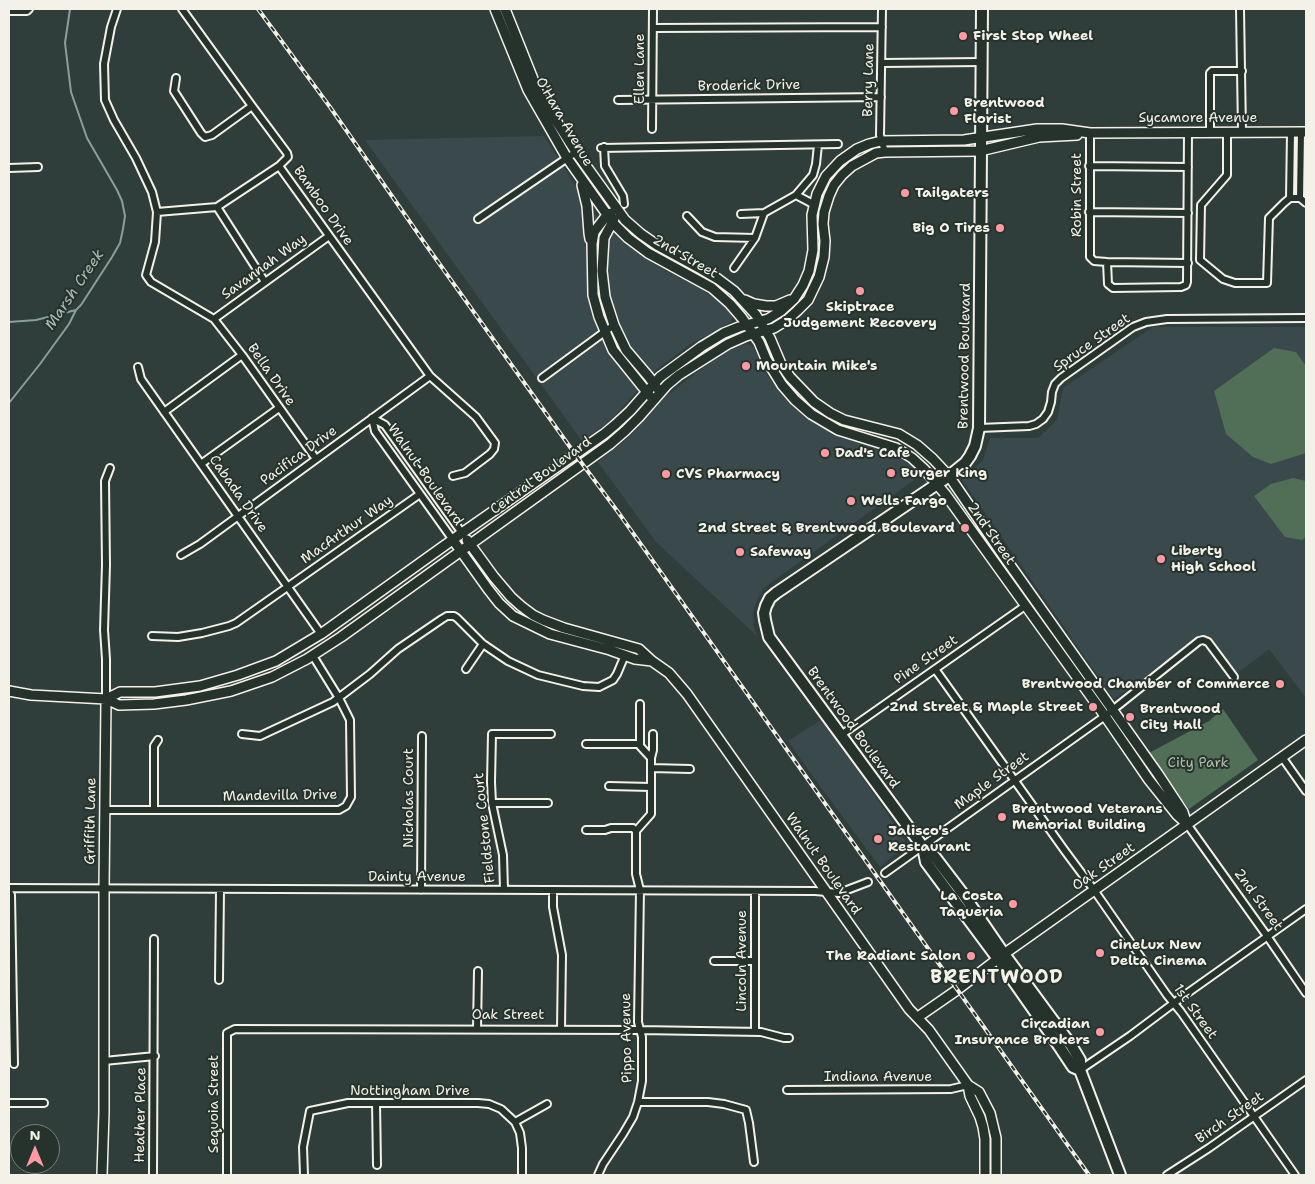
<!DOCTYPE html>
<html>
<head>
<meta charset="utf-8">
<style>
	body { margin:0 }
	#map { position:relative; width:1315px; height:1184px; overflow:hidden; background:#2f3d3b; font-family:"Shantell Sans",sans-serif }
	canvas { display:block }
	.frame { position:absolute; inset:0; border:10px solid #f4f1e8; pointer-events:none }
	.north { position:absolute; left:10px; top:1124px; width:50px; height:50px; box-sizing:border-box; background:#26332d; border:1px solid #787f78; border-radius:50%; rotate:0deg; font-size:14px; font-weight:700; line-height:20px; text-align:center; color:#f4f1e8 }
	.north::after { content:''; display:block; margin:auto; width:18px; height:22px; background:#ff9aa2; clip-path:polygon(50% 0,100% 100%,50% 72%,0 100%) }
</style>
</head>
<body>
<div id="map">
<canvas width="1315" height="1184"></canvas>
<div class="frame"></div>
<div class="north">N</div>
</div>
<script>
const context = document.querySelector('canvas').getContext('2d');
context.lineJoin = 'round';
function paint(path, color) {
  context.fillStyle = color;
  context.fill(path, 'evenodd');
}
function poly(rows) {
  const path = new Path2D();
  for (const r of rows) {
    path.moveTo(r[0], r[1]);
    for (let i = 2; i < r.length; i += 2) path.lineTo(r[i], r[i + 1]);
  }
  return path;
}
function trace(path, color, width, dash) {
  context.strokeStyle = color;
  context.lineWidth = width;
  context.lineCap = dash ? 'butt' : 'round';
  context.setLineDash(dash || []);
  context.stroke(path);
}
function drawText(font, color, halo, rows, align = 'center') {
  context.font = font + ' "Shantell Sans",sans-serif';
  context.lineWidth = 4;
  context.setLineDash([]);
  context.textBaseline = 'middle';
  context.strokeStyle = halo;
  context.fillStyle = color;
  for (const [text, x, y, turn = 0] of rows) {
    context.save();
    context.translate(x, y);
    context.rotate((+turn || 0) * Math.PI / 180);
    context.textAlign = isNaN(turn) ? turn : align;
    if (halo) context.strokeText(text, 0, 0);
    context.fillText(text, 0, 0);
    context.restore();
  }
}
paint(poly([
	[544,136,593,213,629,247,664,270,698,287,721,303,732,314,731,322,689,345,657,369,610,421,582,441,365,140],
	[1153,327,1306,327,1306,698,1269,649,1230,679,1198,638,1114,699,962,480,983,460,990,438,1038,438,1057,420,1063,388],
	[746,344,751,345,754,348,761,364,771,381,785,398,804,416,837,432,898,456,918,471,917,478,765,587,757,600,753,612,754,628,757,636,656,542,598,462,629,437,666,396,697,372,724,353,737,347],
	[821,720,852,762,905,840,902,849,880,867,817,782,788,741]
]), '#3a494c');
paint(poly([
	[1274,348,1296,352,1306,366,1306,453,1271,464,1253,457,1226,434,1214,391],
	[1293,478,1306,481,1306,537,1302,540,1285,537,1254,496,1271,484],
	[1223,709,1258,760,1189,809,1147,754,1209,721]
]), '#516f57');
trace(poly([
	[9,322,36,320,76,310],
	[9,403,40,364,69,324,76,310,81,305,112,257,120,243,123,229,125,216,122,201,117,190,87,138,71,92,65,43,70,9]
]), '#8a9f9b', 2);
const street = poly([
	[117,9,111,27,104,64,105,100,114,120,136,158,152,192,157,212],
	[182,9,252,106,287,153,288,157,279,166],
	[882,9,880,135,885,152],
	[1240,9,1242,131],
	[9,11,27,11,29,9],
	[653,28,882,27],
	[882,63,981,62],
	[176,78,174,91,201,133,205,137,212,135,252,106],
	[618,100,881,97],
	[652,129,653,9],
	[1210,132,1210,73,1212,71,1242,71],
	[1227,132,1227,175,1201,205,1200,260,1223,279,1235,283,1267,283,1269,218,1284,203,1290,198,1300,198,1306,203],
	[1090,133,1090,257,1094,261,1107,262,1188,263],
	[604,147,605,166,623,196,624,204],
	[601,148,838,144],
	[1089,166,1188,167],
	[9,168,38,167],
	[796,195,815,205],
	[1290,198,1291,132],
	[1300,198,1301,132],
	[217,207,265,282],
	[1089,212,1188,213],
	[741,214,764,213,796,195,813,175,816,164,818,145],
	[687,216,702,232,715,237,755,238],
	[478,219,576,152],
	[1107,262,1108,284,1113,288,1181,287,1186,285,1187,282,1188,132],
	[734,268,755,238,764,213],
	[214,319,329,236],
	[138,367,141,379,321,634],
	[542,378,614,325],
	[164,412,242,355],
	[372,418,385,425,462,533],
	[372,418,375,431,453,540],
	[979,428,1029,426,1036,424,1043,419,1048,412,1051,402,1052,392,1055,384,1061,378,1133,327,1146,322,1167,319,1306,318],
	[316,459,242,355,214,319,151,282,146,275,155,242,157,212,217,207,279,166,430,376,476,417,495,443,494,449,490,454,465,473,453,476],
	[201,464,279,408],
	[181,555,200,544,430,376],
	[152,636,178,637,202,633,229,626,236,623,420,494],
	[466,669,483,644],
	[935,669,1065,851,1094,890,1167,995,1181,1012,1295,1175],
	[106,699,106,659,104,630,106,565,105,481,110,468],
	[242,734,260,736,333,702,370,674,398,649,442,619,447,616,454,616,457,618,483,644,508,661,538,675,583,686,599,687,613,680,617,674,625,655],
	[841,735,1025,606],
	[586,744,640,744],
	[1282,757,1306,791],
	[651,758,653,750,653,734],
	[651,768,690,769],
	[609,786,651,787],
	[492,803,548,803],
	[105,810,339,810,346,806,351,797,350,720,339,698,313,656],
	[154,810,154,746,158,740],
	[1187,824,1267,936,1306,993],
	[586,830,605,830,611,828,633,828,636,831],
	[885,873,1105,716,1199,641,1203,640,1208,642,1234,677],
	[9,888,815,891,839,893,868,882],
	[421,890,422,736],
	[504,890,503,855,492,803,491,782,492,734,551,734],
	[553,890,553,907,562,955,561,1029],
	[755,891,755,1031],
	[9,892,11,895,14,1064],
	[714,961,755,961],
	[219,980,220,890],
	[477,1029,478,971],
	[104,1061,155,1056],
	[1080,1070,1130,1036,1182,997,1306,909],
	[787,1090,951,1089,968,1085],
	[638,1102,708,1102,724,1104,746,1110,749,1123,754,1162],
	[9,1103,44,1103],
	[376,1103,377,1165],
	[515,1122,547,1104],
	[153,1175,154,939],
	[227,1175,227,1033,235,1029,640,1030,761,1032,784,1038,789,1038],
	[304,1175,303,1147,310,1111,348,1103,478,1103,489,1104,501,1109,515,1122,520,1133,522,1148,522,1175],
	[598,1175,603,1164,623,1134,633,1117,638,1102,642,1081,642,1037,638,1022,640,890,636,874,636,831,651,814,651,758,640,746,640,704],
	[1167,1175,1209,1148,1306,1080]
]);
const secondary = poly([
	[495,9,528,90,567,158,613,223,628,238,648,253,712,288,730,304,742,318,759,342,766,359,782,385,795,400,811,414,838,430,896,448,912,458,924,469,946,495,1105,716,1149,780,1177,815,1187,824],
	[505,9,539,94,576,152,625,220,641,234,657,245,701,269,718,279,734,291,756,315,770,338,781,364,790,377,814,402,830,413,844,420,899,434,917,445,933,459,949,476,1003,555,1158,774,1183,812,1186,822],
	[582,185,587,206,589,233,590,239],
	[611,213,607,215,594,232,592,244,593,295,599,317,613,350,650,396],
	[614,219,604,238,602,271,605,297,614,325,626,350,649,377,657,388],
	[745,300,754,304,766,306,776,306,790,300],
	[453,540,488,589,499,603,513,616,550,634,610,650,635,659,652,661],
	[467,540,494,577,511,597,521,606,533,615,543,620,564,628,639,649,652,661,669,673,687,694,909,1009,929,1030,968,1085,979,1092,990,1113,996,1138,996,1175],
	[9,691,31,695,106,699,119,705,154,704,186,700,231,691,272,677,307,659,341,637,610,444,625,431,639,417,667,385,679,375,728,344,746,336,774,328,787,320,797,311,808,300,819,277,824,257,825,241,823,224,824,212,829,196,834,185,842,175,852,166,876,153,885,152,980,151,1039,137,1077,135],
	[106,699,120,692,155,692,200,686,238,675,276,661,321,634,462,533,604,434,616,424,630,411,660,377,701,347,724,333,739,327,768,319,781,311,794,299,803,285,809,271,813,250,812,215,817,194,826,176,840,161,857,149,869,144,881,141,964,140,1037,129,1062,129,1090,133,1306,132],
	[918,1017,957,990,1004,954,1306,740],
	[968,1085,970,1096,980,1117,983,1127,985,1139,985,1175],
	[102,1175,104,1112,104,888,106,699]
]);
const primary = poly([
	[982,9,979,428,975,446,970,456,965,463,949,476,776,593,770,598,766,606,764,613,765,620,769,637,923,847,934,856,963,894,1004,954,1071,1045,1080,1060,1080,1070,1120,1175],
	[923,847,926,862,998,959,1061,1049,1073,1067,1080,1070]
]);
trace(street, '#f4f1e8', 10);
trace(secondary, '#f4f1e8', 12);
trace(primary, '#f4f1e8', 14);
trace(street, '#26332d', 6);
trace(secondary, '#26332d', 9);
trace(primary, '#26332d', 10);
const rail = poly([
	[258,9,330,107,426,245,575,454,618,512,1089,1175]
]);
trace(rail, '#f4f1e8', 4);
trace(rail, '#26332d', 2, [5.5]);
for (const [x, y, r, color] of [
	[963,36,5,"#ff9aa2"],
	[954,111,5,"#ff9aa2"],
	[905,193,5,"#ff9aa2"],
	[1000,228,5,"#ff9aa2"],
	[860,291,5,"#ff9aa2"],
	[746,366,5,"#ff9aa2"],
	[825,453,5,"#ff9aa2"],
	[891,473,5,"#ff9aa2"],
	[666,474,5,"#ff9aa2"],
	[851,501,5,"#ff9aa2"],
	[965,528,5,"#ff9aa2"],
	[740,552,5,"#ff9aa2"],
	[1161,559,5,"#ff9aa2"],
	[1280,684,5,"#ff9aa2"],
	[1093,707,5,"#ff9aa2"],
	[1130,717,5,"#ff9aa2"],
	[1002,817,5,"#ff9aa2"],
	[878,839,5,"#ff9aa2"],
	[1013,904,5,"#ff9aa2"],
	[1100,953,5,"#ff9aa2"],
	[971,956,5,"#ff9aa2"],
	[1100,1032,5,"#ff9aa2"]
]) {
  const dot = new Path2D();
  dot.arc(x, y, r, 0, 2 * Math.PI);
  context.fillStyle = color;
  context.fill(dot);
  trace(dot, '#26332d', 2);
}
drawText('bold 14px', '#f4f1e8', '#26332d', [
	["First Stop Wheel",973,36],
	["Brentwood",964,103],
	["Florist",964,119],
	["Tailgaters",915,193],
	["Big O Tires",990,228,"right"],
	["Skiptrace",860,307,"center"],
	["Judgement Recovery",860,323,"center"],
	["Mountain Mike's",756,366],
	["Dad's Cafe",835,453],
	["Burger King",901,473],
	["CVS Pharmacy",676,474],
	["Wells Fargo",861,501],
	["2nd Street & Brentwood Boulevard",955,528,"right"],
	["Liberty",1171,551],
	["High School",1171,567],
	["Safeway",750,552],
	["Brentwood Chamber of Commerce",1270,684,"right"],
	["2nd Street & Maple Street",1083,707,"right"],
	["Brentwood",1140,709],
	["City Hall",1140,725],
	["Brentwood Veterans",1012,809],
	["Memorial Building",1012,825],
	["Jalisco's",888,831],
	["Restaurant",888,847],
	["La Costa",1003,896,"right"],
	["Taqueria",1003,912,"right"],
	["CineLux New",1110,945],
	["Delta Cinema",1110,961],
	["The Radiant Salon",961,956,"right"],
	["Circadian",1090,1024,"right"],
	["Insurance Brokers",1090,1040,"right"]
], 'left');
drawText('14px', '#f4f1e8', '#26332d', [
	["Ellen Lane",640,69,-90],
	["Berry Lane",869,80,-89],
	["Broderick Drive",749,86,-1],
	["Sycamore Avenue",1198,118],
	["O'Hara Avenue",564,122,60],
	["Robin Street",1077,195,-90],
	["Bamboo Drive",323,206,55],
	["2nd Street",685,257,30],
	["Savannah Way",264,267,-36],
	["Spruce Street",1092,343,-35],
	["Brentwood Boulevard",965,356,-89],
	["Bella Drive",271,375,55],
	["Pacifica Drive",299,456,-36],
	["Walnut Boulevard",425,475,55],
	["Central Boulevard",541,476,-36],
	["Cabada Drive",238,494,55],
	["MacArthur Way",347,530,-35],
	["2nd Street",991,534,55],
	["Pine Street",926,660,-35],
	["Brentwood Boulevard",853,728,54],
	["Maple Street",992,781,-36],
	["Mandevilla Drive",280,796,-1],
	["Nicholas Court",409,798,-90],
	["Griffith Lane",91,821,-89],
	["Fieldstone Court",485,828,-96],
	["Walnut Boulevard",823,864,55],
	["Oak Street",1104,867,-35],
	["Dainty Avenue",417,877],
	["2nd Street",1258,900,54],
	["Lincoln Avenue",742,961,-90],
	["1st Street",1195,1012,54],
	["Oak Street",508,1015],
	["Pippo Avenue",627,1038,-91],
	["Indiana Avenue",878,1077],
	["Nottingham Drive",410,1091],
	["Sequoia Street",214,1104,-90],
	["Heather Place",141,1115,-89],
	["Birch Street",1230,1118,-35]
]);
drawText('14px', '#b3bdae', '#26332d', [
	["City Park",1198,763]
]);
drawText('italic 15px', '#aebbb5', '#26332d', [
	["Marsh Creek",75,290,-56]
]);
context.letterSpacing = '1px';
drawText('bold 19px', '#f4f1e8', '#26332d', [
	["BRENTWOOD",997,978]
]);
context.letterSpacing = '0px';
</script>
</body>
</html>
